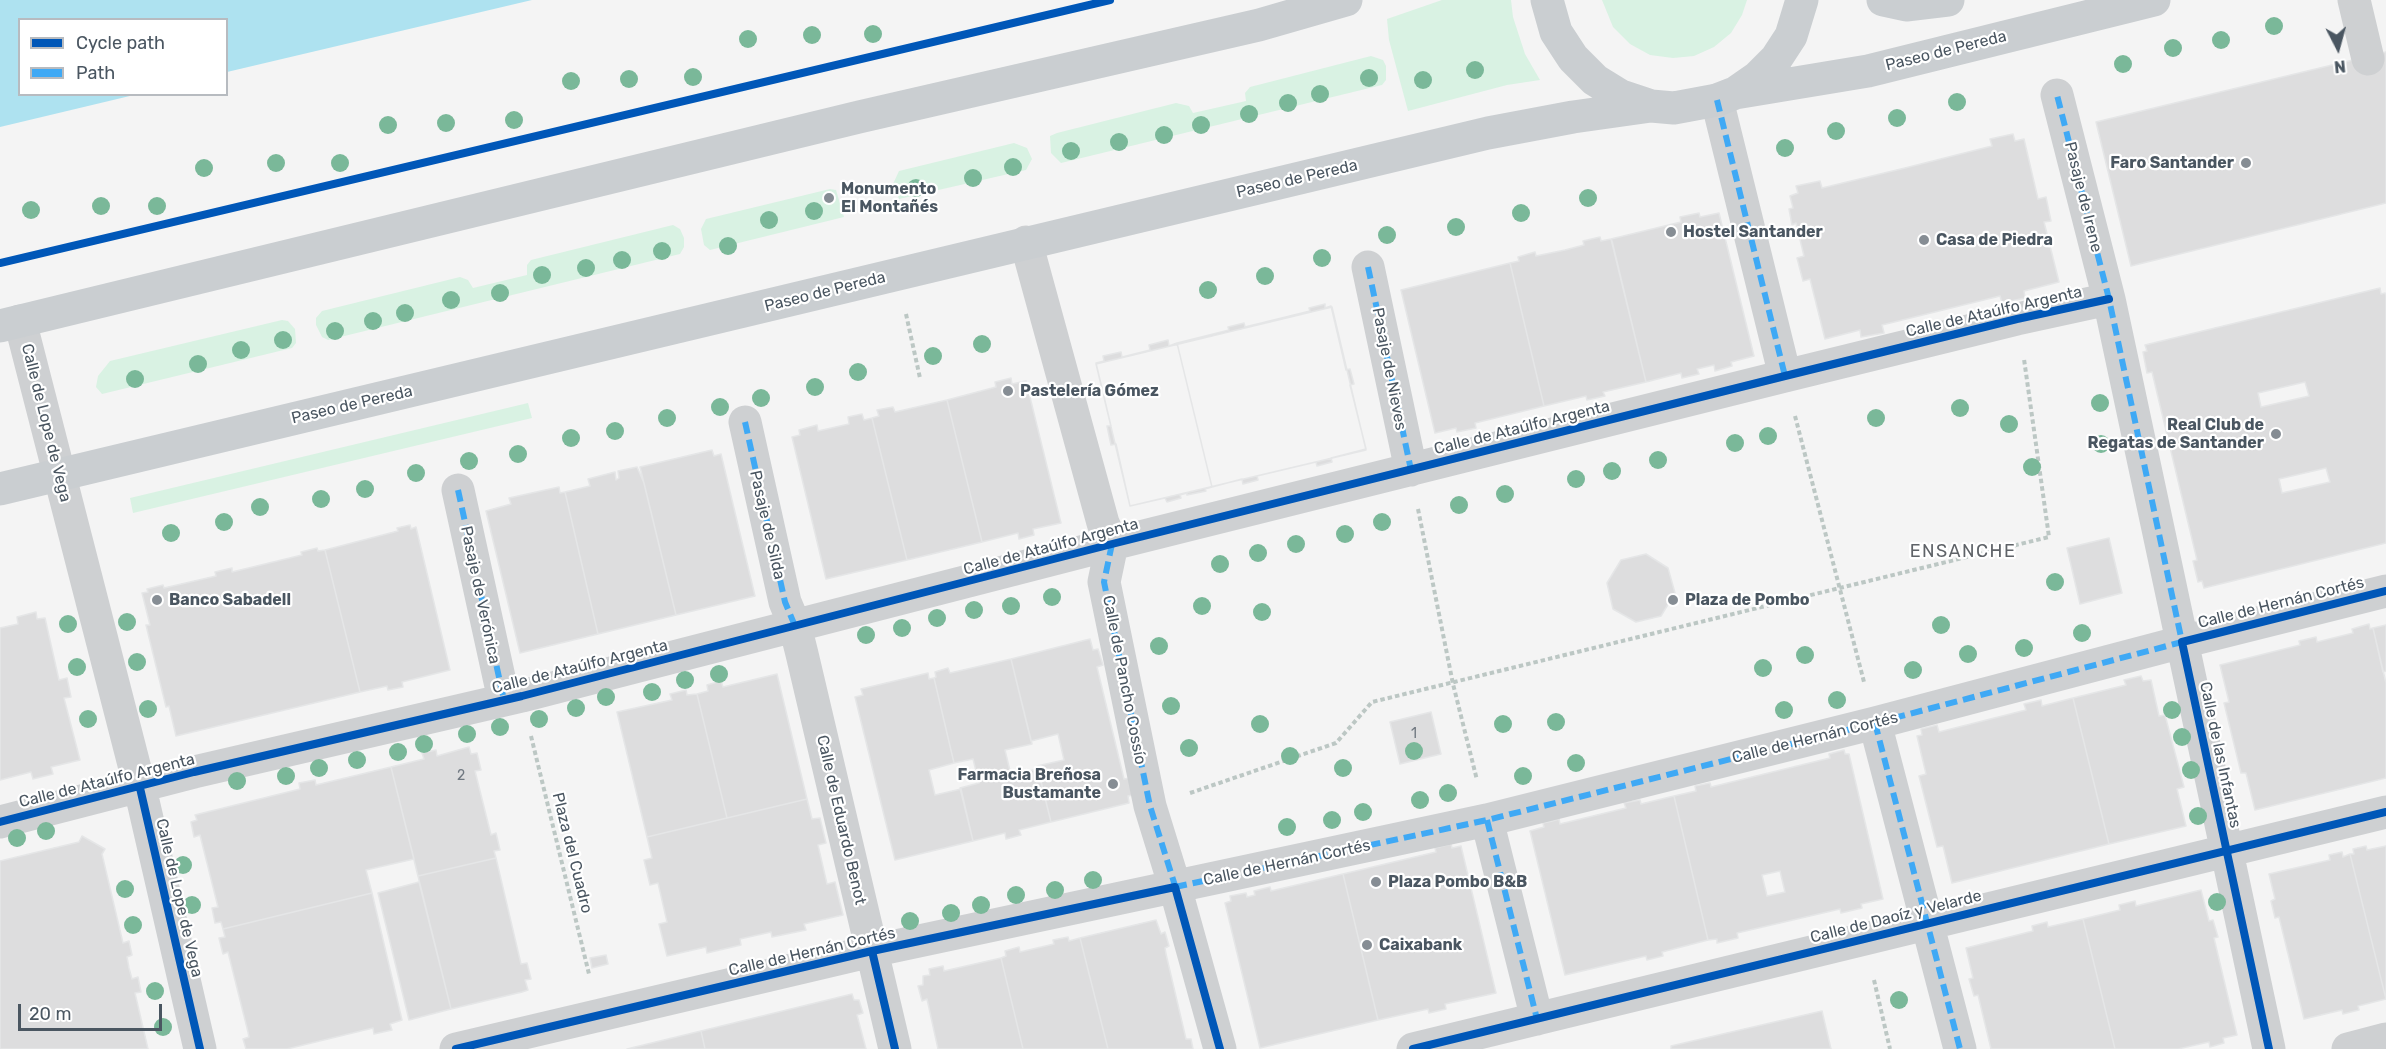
<!DOCTYPE html>
<html>
<head>
<meta charset="utf-8">
<style>
	body { margin:0 }
	#map { position:relative; width:2386px; height:1049px; overflow:hidden; background:#f4f4f4; font-family:Rubik,sans-serif }
	canvas { display:block }
	.legend { position:absolute; left:18px; top:18px; width:210px; height:78px; box-sizing:border-box; background:#fff; border:2px solid #b7bbc0; margin:0; padding:8px 10px; list-style:none; font-size:18px; color:#4a5661 }
	.legend li { display:flex; align-items:center; gap:12px; height:30px }
	.legend b { width:30px; border:2px solid #b7bbc0 }
	.north { position:absolute; left:2308px; top:18px; width:60px; height:60px; -webkit-text-stroke:4px #fff; paint-order:stroke; rotate:174deg; font-size:16px; font-weight:700; line-height:24px; text-align:center; color:#4a5661 }
	.north::after { content:''; display:block; margin:auto; width:21px; height:27px; background:#4a5661; clip-path:polygon(50% 0,100% 100%,50% 72%,0 100%) }
	.scale { position:absolute; left:18px; top:1004px; width:144px; height:27px; box-sizing:border-box; border:3px solid #4a5661; border-top:0; padding-left:8px; font-size:18px; line-height:21px; white-space:nowrap; color:#4a5661; -webkit-text-stroke:4px #fff; paint-order:stroke }
</style>
</head>
<body>
<div id="map">
<canvas width="2386" height="1049"></canvas>
<ul class="legend">
<li><b style="height:8px;background:#0057b8"></b>Cycle path</li>
<li><b style="height:8px;background:#3fa9f5"></b>Path</li>
</ul>
<div class="north">N</div>
<div class="scale">20 m</div>
</div>
<script>
const context = document.querySelector('canvas').getContext('2d');
context.lineJoin = 'round';
function paint(path, color) {
  context.fillStyle = color;
  context.fill(path, 'evenodd');
}
function poly(rows) {
  const path = new Path2D();
  for (const r of rows) {
    path.moveTo(r[0], r[1]);
    for (let i = 2; i < r.length; i += 2) path.lineTo(r[i], r[i + 1]);
  }
  return path;
}
function trace(path, color, width, dash) {
  context.strokeStyle = color;
  context.lineWidth = width;
  context.lineCap = dash ? 'butt' : 'round';
  context.setLineDash(dash || []);
  context.stroke(path);
}
function drawText(font, color, halo, rows, align = 'center') {
  context.font = font + ' Rubik,sans-serif';
  context.lineWidth = 4.5;
  context.setLineDash([]);
  context.textBaseline = 'middle';
  context.strokeStyle = halo;
  context.fillStyle = color;
  for (const [text, x, y, turn = 0] of rows) {
    context.save();
    context.translate(x, y);
    context.rotate((+turn || 0) * Math.PI / 180);
    context.textAlign = isNaN(turn) ? turn : align;
    if (halo) context.strokeText(text, 0, 0);
    context.fillText(text, 0, 0);
    context.restore();
  }
}
paint(poly([
	[1442,0,1511,0,1513,17,1525,54,1540,80,1507,85,1408,111,1389,40,1387,19],
	[1602,0,1747,0,1742,15,1731,33,1714,47,1694,56,1673,58,1650,55,1630,44,1613,27],
	[1371,56,1383,60,1386,66,1386,80,1382,85,1061,163,1051,153,1050,136,1057,133,1176,103,1189,106,1193,113,1246,101,1245,93,1250,87],
	[1014,143,1027,148,1032,159,1026,170,899,199,893,184,899,171],
	[830,189,836,190,844,217,710,250,704,245,701,229,706,219],
	[673,225,680,229,684,238,684,247,680,254,328,340,322,337,316,325,316,318,322,311,460,277,468,280,473,288,527,275,527,265,531,260],
	[282,320,288,321,295,329,296,343,292,348,102,394,96,387,98,376,110,361],
	[528,403,532,418,133,513,130,498]
]), '#d9f2e3');
paint(poly([
	[0,0,532,0,227,72,226,20,20,20,20,94,134,95,0,127]
]), '#aee2f0');
const building = poly([
	[2386,52,2386,203,2131,266,2096,122,2386,52],
	[2013,134,2015,141,2024,139,2038,199,2046,197,2051,221,2044,222,2059,282,2024,291,2025,298,2002,303,2000,296,1882,325,1884,333,1861,337,1860,330,1825,339,1810,279,1803,281,1797,258,1804,256,1796,223,1792,225,1789,209,1793,208,1790,196,1798,193,1796,186,1820,181,1822,188,1905,168,1992,146,1990,139,2013,134],
	[1699,213,1700,217,1719,213,1754,356,1731,362,1732,366,1715,371,1714,365,1697,369,1699,374,1682,378,1681,373,1646,382,1611,239,1681,222,1680,217,1699,213],
	[1600,237,1601,241,1611,239,1612,241,1646,382,1603,392,1605,396,1587,400,1586,396,1544,406,1510,263,1519,261,1518,257,1535,252,1536,256,1565,250,1584,245,1583,241,1600,237],
	[1510,263,1544,406,1475,423,1476,428,1457,432,1456,428,1435,433,1401,290,1510,263],
	[2380,288,2381,294,2385,293,2386,296,2386,543,2204,588,2202,581,2198,582,2193,561,2197,560,2152,372,2147,373,2143,352,2147,351,2145,345,2380,288],
	[2305,382,2309,396,2261,407,2258,393,2305,382],
	[2326,468,2330,482,2282,493,2279,479,2326,468],
	[1325,304,1325,308,1331,306,1346,370,1350,369,1354,384,1350,385,1366,449,1331,458,1332,462,1317,466,1316,462,1257,476,1258,480,1243,484,1242,479,1212,487,1177,343,1229,330,1228,327,1244,323,1245,327,1310,311,1309,308,1325,304],
	[1332,307,1366,450,1130,506,1096,364,1332,307],
	[1168,340,1169,346,1177,343,1212,487,1205,489,1206,491,1187,495,1187,493,1180,495,1181,498,1167,502,1165,498,1130,506,1116,444,1111,445,1107,426,1111,426,1096,363,1104,361,1103,356,1121,352,1122,357,1150,350,1149,345,1168,340],
	[1011,378,1012,384,1026,381,1061,523,1033,529,1034,535,1019,539,1018,533,982,542,947,400,996,387,995,382,1011,378],
	[947,400,982,542,907,560,872,418,879,416,877,410,893,407,895,412,947,400],
	[862,414,864,420,872,418,907,560,826,579,792,437,800,435,799,430,817,425,818,431,849,424,848,417,862,414],
	[712,450,714,456,721,454,755,596,676,615,640,467,712,450],
	[637,467,644,483,676,615,598,634,565,492,590,486,588,479,615,472,616,480,619,478,618,471,637,467],
	[559,487,560,493,565,492,598,634,520,653,486,511,511,504,509,498,559,487],
	[410,525,411,529,416,527,450,670,402,682,403,687,388,690,387,686,360,692,325,550,398,531,397,528,410,525],
	[2109,538,2122,593,2080,604,2067,548,2109,538],
	[317,548,318,551,325,550,360,692,176,736,169,706,166,707,146,625,150,625,142,593,148,592,147,589,163,585,164,588,216,576,215,572,232,568,232,572,302,555,301,552,317,548],
	[1646,554,1668,568,1675,593,1661,616,1636,622,1613,609,1607,583,1621,560,1646,554],
	[36,612,37,619,45,618,59,680,67,678,71,697,64,698,80,760,51,767,53,774,33,779,31,772,0,780,0,628,18,624,17,617,36,612],
	[2369,624,2370,629,2373,628,2386,683,2386,778,2255,810,2246,773,2241,773,2224,703,2229,702,2220,665,2300,645,2299,641,2316,637,2317,642,2353,633,2352,629,2369,624],
	[2386,625,2386,671,2383,672,2373,628,2386,625],
	[1090,639,1093,650,1098,649,1103,665,1097,667,1124,779,1130,778,1133,795,1128,796,1129,803,1051,822,1037,766,1064,760,1058,734,1031,741,1011,659,1090,639],
	[1011,659,1032,744,1005,750,1011,775,1038,769,1051,822,1019,830,1021,835,1006,839,1005,833,973,841,960,788,979,783,973,759,954,763,934,678,936,677,935,672,948,668,950,673,1011,659],
	[928,673,929,679,934,678,954,763,929,770,935,795,961,789,973,841,895,860,855,697,863,695,861,689,928,673],
	[777,674,807,799,727,818,697,694,708,691,707,685,721,681,723,687,777,674],
	[2141,676,2143,681,2151,680,2159,716,2165,715,2184,787,2177,789,2186,826,2109,844,2073,698,2126,685,2124,680,2141,676],
	[686,690,687,695,697,694,727,818,647,837,617,712,672,700,670,694,686,690],
	[2073,698,2109,844,1952,883,1943,846,1937,847,1919,776,1926,774,1917,736,1922,735,1921,729,1937,725,1939,732,2026,710,2024,704,2041,700,2042,706,2073,698],
	[1431,712,1441,754,1400,764,1390,722,1431,712],
	[469,747,471,754,477,753,481,770,475,771,491,835,496,833,500,850,494,851,496,858,418,876,391,767,424,759,422,753,436,750,437,756,469,747],
	[1844,750,1845,754,1849,754,1883,899,1861,904,1862,908,1841,913,1840,909,1737,933,1738,938,1717,943,1717,939,1708,940,1674,796,1696,791,1695,786,1710,783,1711,787,1830,758,1829,754,1844,750],
	[1780,871,1785,892,1767,896,1762,875,1780,871],
	[391,767,414,859,366,870,372,893,223,929,221,922,215,923,212,908,218,907,200,835,194,837,191,822,197,820,195,815,300,789,299,783,315,780,316,785,391,767],
	[1674,796,1708,940,1662,952,1663,956,1647,960,1646,956,1565,975,1530,831,1544,827,1543,823,1552,821,1559,819,1560,824,1626,808,1624,803,1640,800,1641,804,1674,796],
	[807,799,812,819,820,818,826,843,818,845,827,884,835,882,843,915,804,924,806,930,772,937,771,932,740,939,741,945,707,953,706,947,667,956,659,924,667,922,658,883,650,885,644,860,652,858,647,837,807,799],
	[82,836,105,849,102,854,123,943,129,941,132,955,127,957,129,968,132,979,138,977,141,992,135,993,148,1049,0,1049,0,861,79,842,82,836],
	[1451,844,1452,848,1461,846,1496,993,1445,1004,1446,1009,1429,1013,1428,1009,1378,1020,1343,874,1436,852,1435,848,1451,844],
	[2366,846,2367,850,2386,846,2386,999,2350,854,2354,854,2353,849,2366,846],
	[2342,852,2343,857,2350,854,2386,999,2358,1006,2359,1010,2343,1014,2342,1010,2304,1019,2279,917,2275,918,2271,901,2275,899,2269,874,2330,860,2329,855,2342,852],
	[496,858,521,964,527,963,531,979,525,980,528,990,522,992,451,1009,418,876,496,858],
	[1343,874,1378,1020,1260,1048,1225,903,1231,901,1230,896,1246,893,1247,897,1255,895,1254,891,1270,887,1271,891,1343,874],
	[419,882,451,1009,409,1020,378,893,419,882],
	[2201,890,2209,921,2213,920,2218,937,2214,938,2237,1035,2223,1038,2224,1043,2210,1047,2209,1042,2178,1049,2115,1049,2083,919,2120,910,2119,905,2135,901,2136,906,2201,890],
	[372,893,402,1020,390,1024,392,1030,374,1034,373,1028,287,1049,246,1049,243,1039,249,1037,248,1032,228,952,223,954,219,938,225,937,223,929,372,893],
	[2083,919,2115,1049,1991,1049,1978,995,1974,996,1969,979,1973,978,1966,948,2033,931,2032,926,2047,922,2048,927,2083,919],
	[1156,920,1161,934,1165,932,1169,946,1165,948,1166,954,1186,1039,1191,1039,1193,1049,1108,1049,1080,938,1156,920],
	[1068,937,1069,941,1080,938,1108,1049,1023,1049,1001,958,1006,956,1005,951,1019,947,1020,952,1054,944,1053,940,1068,937],
	[606,955,608,964,592,968,590,958,606,955],
	[1001,958,1023,1049,938,1049,927,999,922,1001,918,986,923,985,923,976,930,975,929,969,943,966,944,971,1001,958],
	[852,994,854,1000,859,1000,863,1013,857,1015,866,1049,705,1049,701,1031,852,994],
	[1822,1011,1831,1049,1671,1049,1671,1046,1822,1011],
	[701,1031,705,1049,627,1049,631,1048,701,1031]
]);
paint(building, '#ddddde');
trace(building, '#e5e6e7', 1.5);
trace(poly([
	[906,314,920,378],
	[1795,416,1864,682],
	[1418,509,1453,684,1477,780],
	[531,736,589,974],
	[1190,793,1336,743,1372,702,2049,537,2024,359],
	[1874,980,1890,1049]
]), '#bcc7c4', 4, [4.5, 3]);
trace(poly([
	[2354,0,2368,59],
	[2057,95,2109,299,2269,1049],
	[1717,100,1785,376],
	[1026,242,1103,523,1112,544,1104,582,1150,806,1175,887,1220,1049],
	[1368,267,1411,470],
	[20,321,140,788,200,1049],
	[745,422,785,602,795,626,802,654,895,1049],
	[458,490,504,700],
	[1875,723,1960,1049],
	[1487,820,1537,1019],
	[0,822,194,772,522,696,1112,544,1785,376,2017,319,2109,299],
	[456,1049,872,951,1487,820,1875,723,2182,642,2386,591],
	[1413,1049,2386,812],
	[2348,1049,2386,1039]
]), '#ced0d2', 33);
trace(poly([
	[1547,0,1556,32,1573,58,1595,80,1621,96,1651,106,1674,108,1717,100,1735,93,1758,77,1776,59,1791,36,1802,0],
	[1883,0,1906,5,1948,0],
	[1735,93,1868,71,2154,0],
	[0,326,859,117,1259,25,1346,0],
	[0,489,1488,133,1573,117,1651,106]
]), '#caced1', 33);
trace(poly([
	[1717,100,1785,376],
	[1368,267,1411,470],
	[745,422,785,602,795,626],
	[458,490,504,700],
	[1112,544,1104,582,1150,806,1177,892],
	[1875,723,1960,1049],
	[1487,820,1537,1019],
	[1175,887,1487,820,1875,723,2182,642,2109,299,2057,95]
]), '#3fa9f5', 6, [12, 6]);
trace(poly([
	[0,263,1110,0],
	[140,788,200,1049],
	[0,822,194,772,522,696,1112,544,1785,376,2017,319,2109,299],
	[872,951,895,1049],
	[456,1049,872,951,1175,887,1220,1049],
	[1413,1049,2386,812],
	[2269,1049,2182,642,2386,591]
]), '#0057b8', 8);
context.fillStyle = '#7ab899';
for (const [x, y] of [
	[2274,26],
	[873,34],
	[812,35],
	[748,39],
	[2221,40],
	[2173,48],
	[2123,64],
	[1475,70],
	[693,77],
	[1369,78],
	[629,79],
	[1423,80],
	[571,81],
	[1320,94],
	[1957,102],
	[1288,103],
	[1249,114],
	[1897,118],
	[514,120],
	[446,123],
	[388,125],
	[1201,125],
	[1836,131],
	[1164,135],
	[1119,142],
	[1785,148],
	[1071,151],
	[276,163],
	[340,163],
	[1013,167],
	[204,168],
	[973,178],
	[916,188],
	[1588,198],
	[101,206],
	[157,206],
	[31,210],
	[814,211],
	[1521,213],
	[769,220],
	[1456,227],
	[1387,235],
	[728,246],
	[662,251],
	[1322,258],
	[622,260],
	[586,268],
	[542,275],
	[1265,276],
	[1208,290],
	[500,293],
	[451,300],
	[405,313],
	[373,321],
	[335,331],
	[283,340],
	[982,344],
	[241,350],
	[933,356],
	[198,364],
	[858,372],
	[135,379],
	[815,387],
	[761,398],
	[2100,403],
	[720,407],
	[1960,408],
	[667,418],
	[1876,418],
	[2009,424],
	[615,431],
	[1768,436],
	[571,438],
	[1735,443],
	[2101,444],
	[518,454],
	[1658,460],
	[469,461],
	[2032,467],
	[1612,471],
	[416,473],
	[1576,479],
	[365,489],
	[1505,494],
	[321,499],
	[1459,505],
	[260,507],
	[224,522],
	[1382,522],
	[171,533],
	[1345,534],
	[1296,544],
	[1258,553],
	[1220,564],
	[2055,582],
	[1052,597],
	[1011,606],
	[1202,606],
	[974,610],
	[1262,612],
	[937,618],
	[127,622],
	[68,624],
	[1941,625],
	[902,628],
	[2082,633],
	[866,635],
	[1159,646],
	[2024,648],
	[1968,654],
	[1805,655],
	[137,662],
	[77,667],
	[1763,668],
	[1913,670],
	[719,674],
	[685,680],
	[652,692],
	[606,697],
	[1837,700],
	[1171,706],
	[576,708],
	[148,709],
	[1784,710],
	[2172,710],
	[88,719],
	[539,719],
	[1556,722],
	[1260,724],
	[1503,724],
	[500,727],
	[467,734],
	[2182,737],
	[424,744],
	[1189,748],
	[1414,751],
	[398,752],
	[1290,756],
	[357,760],
	[1576,763],
	[319,768],
	[1343,768],
	[2191,770],
	[286,776],
	[1523,776],
	[237,781],
	[1448,793],
	[1420,800],
	[1363,812],
	[2198,816],
	[1332,820],
	[1287,827],
	[46,831],
	[17,838],
	[183,865],
	[1093,880],
	[125,889],
	[1055,890],
	[1016,895],
	[2217,902],
	[192,905],
	[981,905],
	[951,913],
	[910,921],
	[133,925],
	[155,991],
	[1899,1000],
	[163,1027]
]) {
  context.beginPath();
  context.arc(x, y, 9, 0, 2 * Math.PI);
  context.fill();
}
for (const [x, y, r, color] of [
	[2246,163,6,"#868d94"],
	[829,198,6,"#868d94"],
	[1671,232,6,"#868d94"],
	[1924,240,6,"#868d94"],
	[1008,391,6,"#868d94"],
	[2276,434,6,"#868d94"],
	[157,600,6,"#868d94"],
	[1673,600,6,"#868d94"],
	[1113,784,6,"#868d94"],
	[1376,882,6,"#868d94"],
	[1367,945,6,"#868d94"]
]) {
  const dot = new Path2D();
  dot.arc(x, y, r, 0, 2 * Math.PI);
  context.fillStyle = color;
  context.fill(dot);
  trace(dot, '#fff', 2);
}
drawText('14px', '#707881', null, [
	["1",1414,734],
	["2",461,776]
]);
drawText('16px', '#4a5661', '#fff', [
	["Paseo de Pereda",1946,51,-14],
	["Paseo de Pereda",1297,179,-13],
	["Pasaje de Irene",2083,197,76],
	["Paseo de Pereda",825,292,-14],
	["Calle de Ataúlfo Argenta",1994,312,-13],
	["Pasaje de Nieves",1389,369,79],
	["Paseo de Pereda",352,405,-13],
	["Calle de Lope de Vega",46,423,76],
	["Calle de Ataúlfo Argenta",1522,428,-14],
	["Pasaje de Silda",767,525,77],
	["Calle de Ataúlfo Argenta",1051,547,-15],
	["Pasaje de Verónica",480,595,78],
	["Calle de Hernán Cortés",2281,603,-14],
	["Calle de Ataúlfo Argenta",580,667,-14],
	["Calle de Pancho Cossío",1124,680,79],
	["Calle de Hernán Cortés",1815,738,-14],
	["Calle de las Infantas",2220,755,78],
	["Calle de Ataúlfo Argenta",107,781,-14],
	["Calle de Eduardo Benot",841,820,77],
	["Plaza del Cuadro",572,853,76],
	["Calle de Hernán Cortés",1287,863,-12],
	["Calle de Lope de Vega",179,898,77],
	["Calle de Daoíz y Velarde",1896,917,-14],
	["Calle de Hernán Cortés",812,952,-13]
]);
drawText('bold 16px', '#4a5661', '#fff', [
	["Faro Santander",2234,163,"right"],
	["Monumento",841,189],
	["El Montañés",841,207],
	["Hostel Santander",1683,232],
	["Casa de Piedra",1936,240],
	["Pastelería Gómez",1020,391],
	["Real Club de",2264,425,"right"],
	["Regatas de Santander",2264,443,"right"],
	["Banco Sabadell",169,600],
	["Plaza de Pombo",1685,600],
	["Farmacia Breñosa",1101,775,"right"],
	["Bustamante",1101,793,"right"],
	["Plaza Pombo B&B",1388,882],
	["Caixabank",1379,945]
], 'left');
context.letterSpacing = '1.5px';
drawText('18px', '#5f6368', '#fff', [
	["ENSANCHE",1963,552]
]);
context.letterSpacing = '0px';
</script>
</body>
</html>
